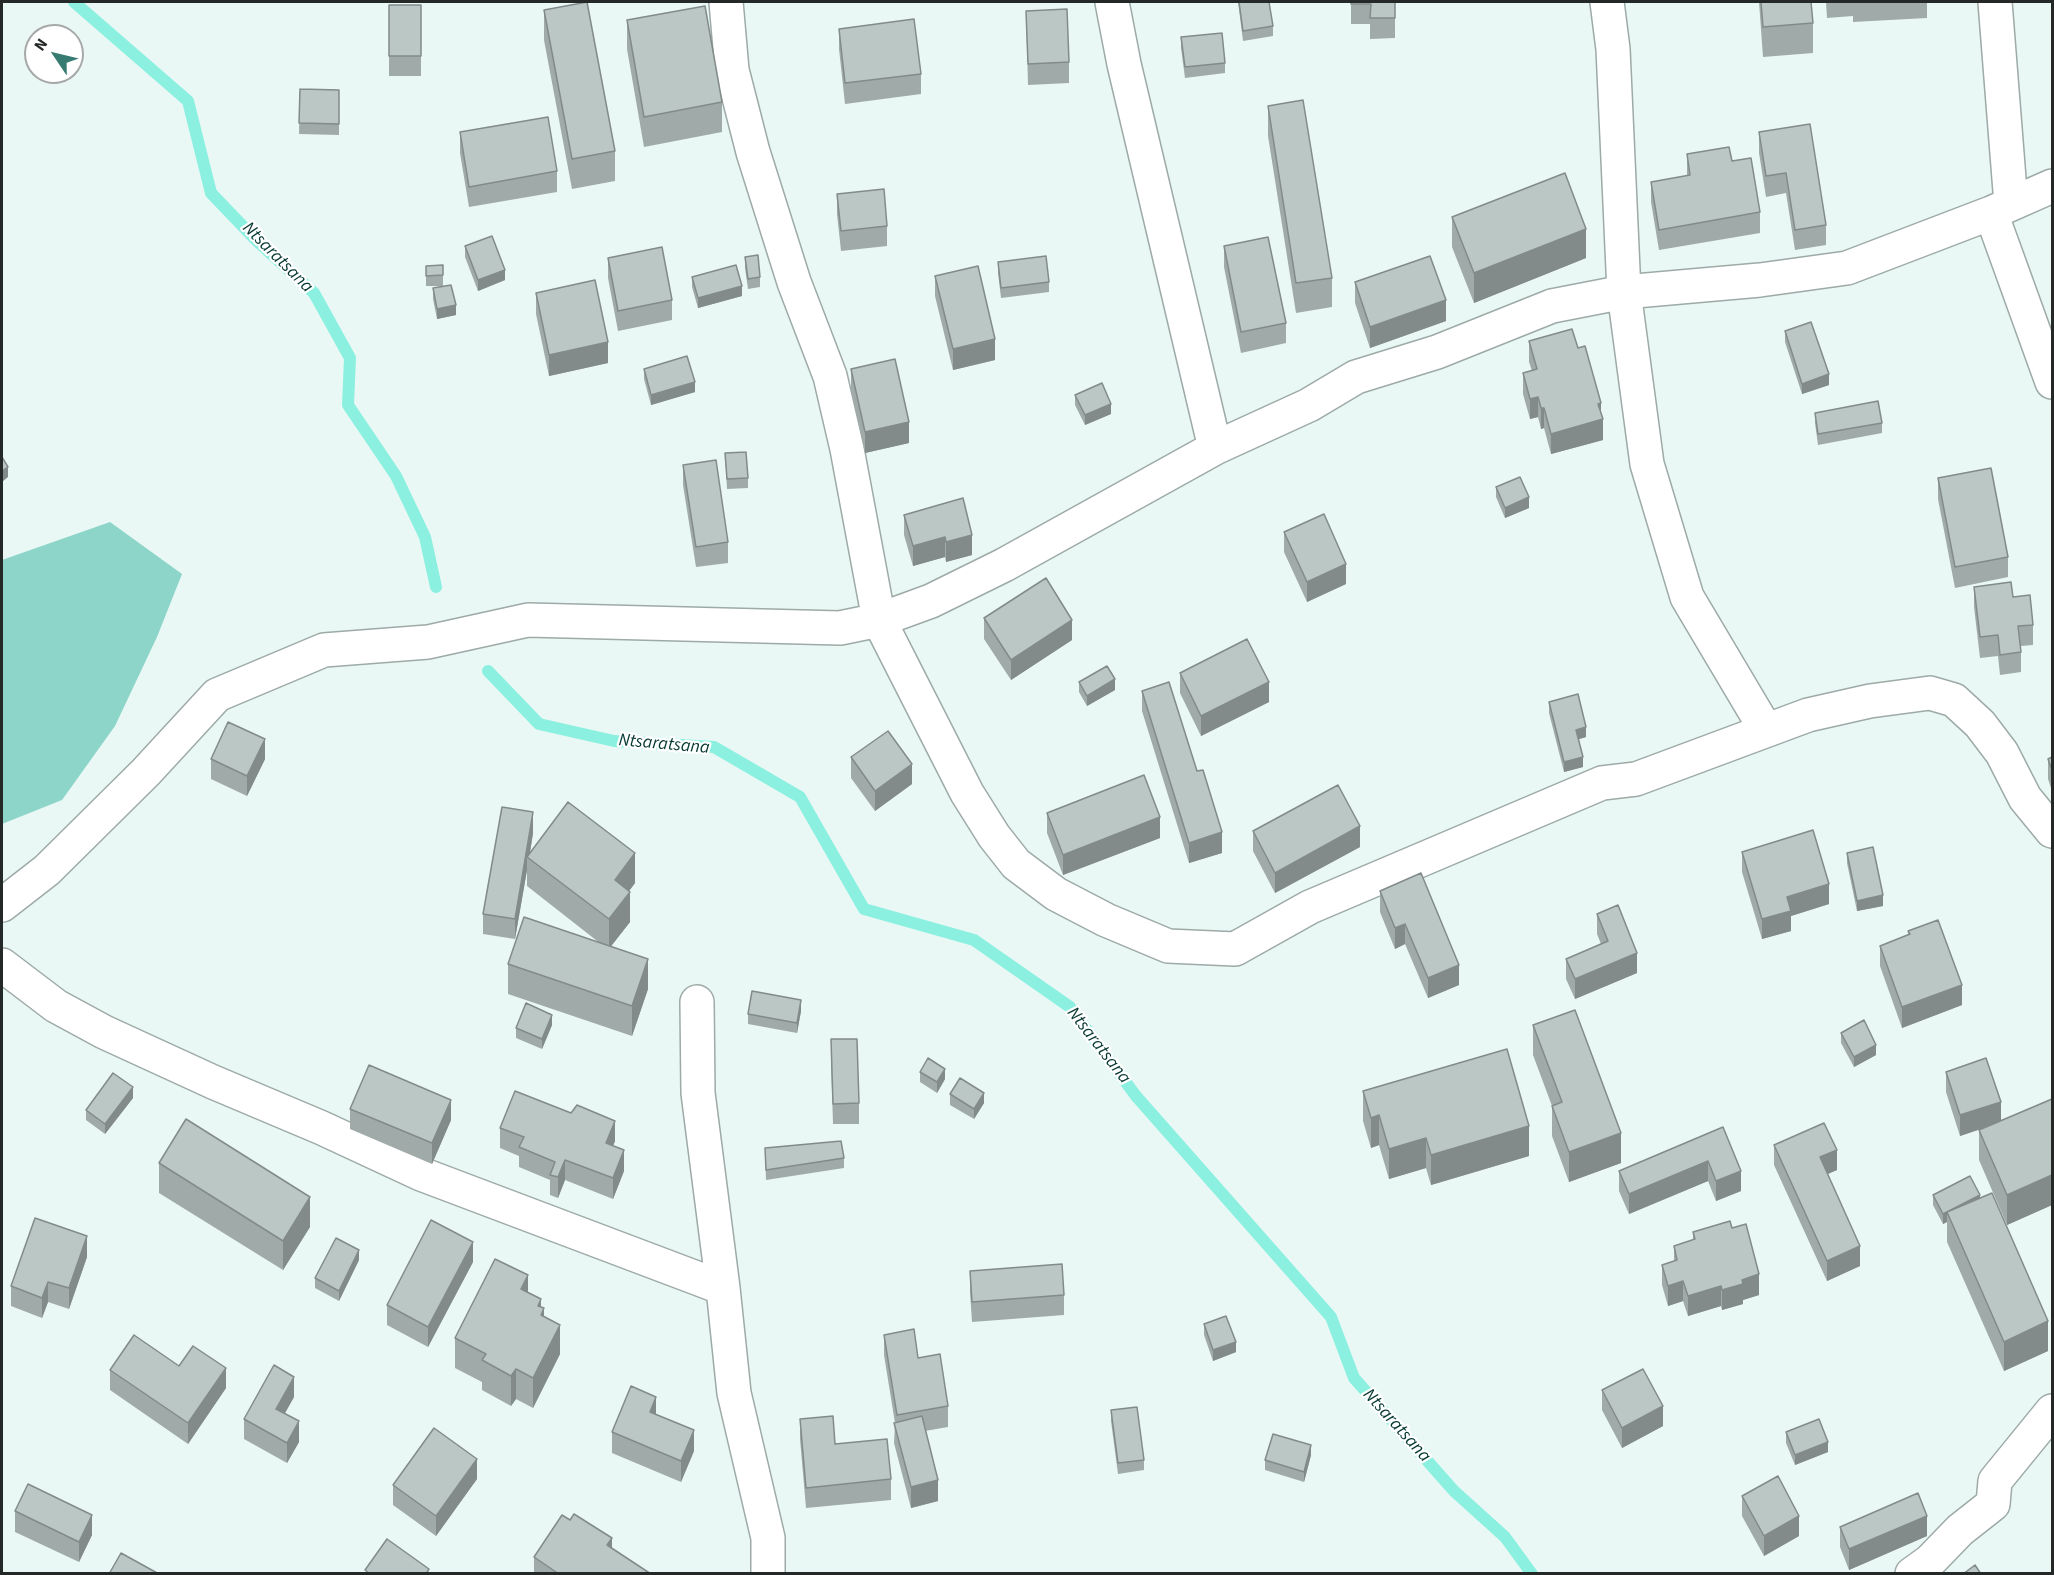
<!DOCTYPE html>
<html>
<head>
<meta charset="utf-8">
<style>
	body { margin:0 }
	#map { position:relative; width:2054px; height:1575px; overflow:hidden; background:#e9f8f5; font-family:"Source Sans 3",sans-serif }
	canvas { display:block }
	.frame { position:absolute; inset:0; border:3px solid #242928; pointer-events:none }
	.north { position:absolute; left:24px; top:24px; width:60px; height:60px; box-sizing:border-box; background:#fff; border:2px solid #a7a9a9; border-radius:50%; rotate:305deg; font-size:16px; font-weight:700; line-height:24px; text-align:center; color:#242928 }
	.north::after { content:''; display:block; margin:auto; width:21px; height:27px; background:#377c72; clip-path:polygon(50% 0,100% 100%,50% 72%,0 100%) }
</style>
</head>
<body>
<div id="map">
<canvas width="2054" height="1575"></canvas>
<div class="frame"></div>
<div class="north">N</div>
</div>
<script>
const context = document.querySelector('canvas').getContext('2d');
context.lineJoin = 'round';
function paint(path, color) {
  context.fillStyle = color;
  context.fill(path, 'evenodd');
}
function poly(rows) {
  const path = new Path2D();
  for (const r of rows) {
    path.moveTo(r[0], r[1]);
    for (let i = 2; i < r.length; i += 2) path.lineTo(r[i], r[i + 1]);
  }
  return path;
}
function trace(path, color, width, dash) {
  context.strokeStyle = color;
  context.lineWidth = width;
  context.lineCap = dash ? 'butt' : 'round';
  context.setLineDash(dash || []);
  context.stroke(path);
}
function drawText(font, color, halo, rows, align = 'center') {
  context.font = font + ' "Source Sans 3",sans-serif';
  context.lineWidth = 4.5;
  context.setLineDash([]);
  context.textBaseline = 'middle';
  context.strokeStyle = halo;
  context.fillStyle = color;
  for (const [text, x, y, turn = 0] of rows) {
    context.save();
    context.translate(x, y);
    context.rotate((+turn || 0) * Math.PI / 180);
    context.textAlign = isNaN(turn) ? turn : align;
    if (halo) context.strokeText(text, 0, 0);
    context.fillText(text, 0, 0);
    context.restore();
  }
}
paint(poly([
	[110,522,182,574,157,637,115,726,62,800,2,824,2,560]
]), '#8cd5c8');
trace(poly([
	[74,2,188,101,211,193,256,240,314,293,350,358,348,405,396,476,425,537,436,587],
	[488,671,539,724,614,741,714,747,800,797,864,909,974,940,1070,1007,1136,1096,1331,1317,1354,1378,1454,1491,1505,1537,1532,1574]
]), '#8cf0e0', 12);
const minor = poly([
	[726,2,732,70,753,152,794,282,830,376,847,449,879,620,967,793,994,836,1016,864,1056,894,1106,920,1168,946,1235,949,1310,907,1602,783,1636,779,1808,715,1870,701,1930,693,1954,700,1980,724,2002,753,2025,798,2052,831],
	[1112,2,1124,64,1215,448],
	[1607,2,1613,49,1624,292,1647,464,1687,597,1766,730],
	[1995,2,2011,204],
	[1991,213,2052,382],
	[2,905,47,870,146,772,217,695,324,650,428,642,528,620,840,628,879,620,931,601,1004,565,1215,448,1309,405,1356,377,1437,352,1552,306,1624,292,1760,280,1847,268,1991,213,2052,186],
	[2,965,56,1006,104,1032,213,1082,322,1128,421,1174,723,1288],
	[697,1002,698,1093,723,1288,734,1393,768,1538,768,1574],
	[1912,1574,1930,1561,1960,1530,1993,1504,1995,1481,2052,1411]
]);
trace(minor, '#9daaa7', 36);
trace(minor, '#fff', 33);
paint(poly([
	[1238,2,1269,2,1273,26,1273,36,1243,41],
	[1351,2,1395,2,1395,38,1370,39,1370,24,1351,24],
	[1759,2,1811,2,1813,23,1813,53,1763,57],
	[1826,2,1927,2,1927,18,1853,22,1853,16,1827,18],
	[389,5,421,5,421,76,389,76],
	[544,10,615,151,615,181,572,189,544,40],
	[1026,11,1069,62,1069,83,1028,85],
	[627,20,722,102,722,132,644,147,627,49],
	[839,29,921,74,921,94,845,104,839,49],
	[1181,37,1225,63,1225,73,1185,78,1181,48],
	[300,89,339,90,339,135,299,134],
	[1268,106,1332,278,1332,307,1296,313,1268,136],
	[460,132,557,171,557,192,469,207,460,153],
	[1759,132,1826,225,1826,245,1795,250,1786,193,1766,197,1759,153],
	[1687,154,1732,161,1760,212,1760,233,1659,250,1651,202,1651,182,1687,176],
	[837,194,887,226,887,246,841,251,837,214],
	[1452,217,1586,258,1474,303,1452,247],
	[465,246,505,280,478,291,465,257],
	[1224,246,1286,323,1286,343,1241,353,1224,267],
	[745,257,760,277,760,287,748,289,745,268],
	[608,258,672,300,672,320,618,331,608,278],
	[998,262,1049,282,1049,292,1001,298,998,273],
	[443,265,443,286,426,286,426,266],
	[935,276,995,360,953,370,935,296],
	[692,277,742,296,698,308,692,287],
	[1355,282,1446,321,1370,348,1355,303],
	[433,288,456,315,437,319,433,299],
	[536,293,608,363,549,376,536,314],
	[1785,331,1829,385,1802,394,1785,342],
	[1529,341,1578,348,1601,414,1603,440,1551,454,1544,428,1541,429,1538,417,1530,419,1523,394,1523,373,1532,371,1529,362],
	[644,369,695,392,651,405,644,379],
	[851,369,909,443,865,453,851,389],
	[1075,395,1111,414,1085,425,1075,405],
	[1815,413,1882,423,1882,433,1818,445,1815,423],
	[725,453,748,478,748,488,727,489],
	[683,465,728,542,728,563,696,567,683,485],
	[1938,478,2008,557,2008,577,1955,588,1938,499],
	[1496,487,1529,508,1505,518,1496,497],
	[904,515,972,535,972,555,946,562,945,557,913,566,904,535],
	[1284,532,1346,584,1307,602,1284,552],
	[1974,587,2013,597,2033,625,2033,645,2021,646,2021,672,2000,675,1998,656,1980,658,1974,607],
	[984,618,1072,640,1011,680,984,639],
	[1180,673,1269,702,1201,736,1180,693],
	[1079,682,1115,690,1087,706,1079,692],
	[1142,691,1222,853,1189,863,1142,711],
	[1549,702,1586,737,1579,739,1583,767,1564,772,1549,713],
	[851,757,912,784,875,811,851,778],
	[2052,757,2052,791,2048,779,2048,759],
	[211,759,265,759,247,796,211,779],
	[1047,813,1160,838,1063,875,1047,833],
	[1253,831,1360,847,1275,893,1253,851],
	[533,833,530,853,635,883,629,891,630,922,610,947,648,989,632,1036,508,994,508,964,601,944,527,886,527,870,515,939,483,934,483,914],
	[1742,852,1829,904,1791,916,1791,931,1762,939,1742,872],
	[1847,853,1883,906,1857,911,1847,863],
	[1380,891,1459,985,1428,998,1405,944,1395,949,1380,912],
	[1597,914,1637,973,1575,999,1566,979,1566,959,1601,944,1597,934],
	[1908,931,1962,1005,1902,1028,1880,966,1880,946,1908,935],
	[801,1011,797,1033,748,1024,748,1014],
	[552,1025,542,1049,516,1038,516,1028],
	[1533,1025,1621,1163,1569,1182,1552,1136,1552,1106,1533,1055],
	[1841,1033,1876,1055,1854,1067,1841,1043],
	[831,1060,859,1103,859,1124,833,1124],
	[920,1072,945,1079,937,1093,920,1082],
	[1946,1072,2001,1121,2052,1099,2052,1205,2007,1225,1979,1160,1979,1130,1984,1128,1960,1136,1946,1092],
	[1363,1091,1529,1156,1431,1185,1426,1168,1389,1179,1379,1145,1371,1148,1363,1121],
	[950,1094,984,1103,974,1119,950,1105],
	[133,1098,105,1134,86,1120,86,1110],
	[350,1109,451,1120,432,1164,350,1129],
	[1723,1127,1741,1191,1716,1201,1708,1181,1629,1214,1619,1191,1619,1171],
	[500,1128,615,1141,613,1146,624,1171,613,1199,565,1180,558,1198,550,1195,550,1180,519,1167,519,1156,500,1148],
	[1774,1145,1837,1170,1828,1174,1860,1266,1827,1281,1774,1165],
	[765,1148,844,1158,844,1168,766,1180],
	[159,1163,310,1227,283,1270,159,1193],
	[1933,1195,1980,1198,2048,1351,2004,1371,1947,1242,1947,1222,1943,1224,1933,1205],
	[1693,1232,1759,1295,1743,1300,1743,1304,1722,1310,1721,1306,1688,1316,1683,1301,1668,1306,1662,1285,1662,1265,1674,1261,1674,1246,1693,1240],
	[87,1257,69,1309,48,1302,42,1318,11,1306,11,1286],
	[359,1260,339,1301,315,1288,315,1278],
	[473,1262,428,1347,387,1325,387,1305],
	[970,1271,1064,1295,1064,1315,972,1322,970,1292],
	[528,1292,541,1307,544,1316,560,1354,533,1408,516,1399,511,1406,482,1390,482,1382,455,1368,455,1338],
	[1204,1324,1236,1352,1213,1361,1204,1335],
	[884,1335,918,1358,948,1406,948,1427,925,1431,938,1501,911,1508,894,1443,895,1423,884,1355],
	[179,1366,226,1388,188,1444,110,1390,110,1370],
	[1602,1390,1663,1426,1622,1448,1602,1410],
	[294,1397,285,1413,299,1442,287,1463,244,1439,244,1419],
	[1111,1410,1144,1460,1144,1470,1118,1474,1111,1421],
	[656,1414,694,1451,681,1482,612,1453,612,1432],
	[800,1419,835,1444,891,1479,891,1500,806,1508,800,1439],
	[1786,1432,1828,1452,1795,1465,1786,1443],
	[1311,1455,1304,1482,1265,1470,1265,1460],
	[477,1479,436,1536,393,1505,393,1485],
	[1742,1496,1799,1536,1764,1556,1742,1516],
	[15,1511,92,1535,79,1562,15,1532],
	[1840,1527,1927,1536,1849,1570,1840,1547],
	[612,1548,651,1574,534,1574,534,1557]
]), '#a0aba9');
paint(poly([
	[1586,229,1586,258,1474,303,1474,273],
	[505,270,505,280,478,291,478,280],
	[742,286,742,296,698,308,698,298],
	[1446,300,1446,321,1370,348,1370,327],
	[456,305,456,315,437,319,437,309],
	[995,339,995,360,953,370,953,349],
	[608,342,608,363,549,376,549,355],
	[1829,374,1829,385,1802,394,1802,384],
	[695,382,695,392,651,405,651,395],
	[1538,397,1538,417,1530,419,1530,399],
	[1601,403,1601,420,1603,419,1603,440,1551,454,1551,434,1598,404],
	[1111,404,1111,414,1085,425,1085,415],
	[1541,408,1544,408,1544,428,1541,429],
	[909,422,909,443,865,453,865,432],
	[8,467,8,477,2,482,2,471],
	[1529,497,1529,508,1505,518,1505,508],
	[972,535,972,555,946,562,946,542],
	[945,537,945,557,913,566,913,546],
	[1346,564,1346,584,1307,602,1307,582],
	[1072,620,1072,640,1011,680,1011,660],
	[1115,679,1115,690,1087,706,1087,696],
	[1269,682,1269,702,1201,736,1201,716],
	[1586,727,1586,737,1576,740,1576,730],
	[265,739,265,759,247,796,247,776],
	[1583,757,1583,767,1564,772,1564,762],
	[912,764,912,784,875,811,875,791],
	[533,812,533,833,529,858,527,857,527,870,515,939,515,919],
	[1160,817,1160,838,1063,875,1063,855],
	[1360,826,1360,847,1275,893,1275,873],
	[1222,832,1222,853,1189,863,1189,843],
	[635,853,635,883,615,910,615,880],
	[1829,884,1829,904,1791,916,1791,931,1762,939,1762,919,1787,897],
	[630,892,630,922,609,949,609,919],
	[1883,895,1883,906,1857,911,1857,901],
	[1405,924,1405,944,1395,949,1395,928],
	[1637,953,1637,973,1575,999,1575,979],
	[648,959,648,989,632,1036,632,1006],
	[1459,965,1459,985,1428,998,1428,978],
	[1962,985,1962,1005,1902,1028,1902,1007],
	[801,1000,801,1011,797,1033,797,1023],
	[552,1015,552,1025,542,1049,542,1039],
	[1876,1045,1876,1055,1854,1067,1854,1057],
	[945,1069,945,1079,937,1093,937,1082],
	[133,1087,133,1098,105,1134,105,1124],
	[984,1093,984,1103,974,1119,974,1109],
	[451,1100,451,1120,432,1164,432,1143],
	[2001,1102,2001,1122,1960,1136,1960,1115],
	[1379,1115,1379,1145,1371,1148,1371,1118],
	[615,1121,615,1141,606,1163,606,1143],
	[1529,1126,1529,1156,1431,1185,1431,1155],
	[1621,1133,1621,1163,1569,1182,1569,1152],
	[1426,1138,1426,1168,1389,1179,1389,1149],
	[624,1150,624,1171,613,1199,613,1178],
	[1837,1150,1837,1170,1820,1177,1820,1157],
	[565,1160,565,1180,558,1198,558,1177],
	[1708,1161,1708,1181,1629,1214,1629,1194],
	[1741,1171,1741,1191,1716,1201,1716,1181],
	[2052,1175,2052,1205,2007,1225,2007,1195],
	[1980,1195,1980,1206,1947,1212,1947,1222,1943,1224,1943,1214],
	[310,1197,310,1227,283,1270,283,1241],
	[87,1236,87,1257,69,1309,69,1288],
	[473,1242,473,1262,428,1347,428,1327],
	[1860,1246,1860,1266,1827,1281,1827,1261],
	[359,1250,359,1260,339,1301,339,1291],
	[1759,1274,1759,1295,1743,1300,1743,1304,1722,1310,1722,1290,1742,1280],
	[528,1275,528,1305,521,1289],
	[1683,1281,1683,1301,1668,1306,1668,1286],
	[48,1282,48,1302,42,1318,42,1298],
	[1721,1286,1721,1306,1688,1316,1688,1296],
	[541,1299,541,1313,544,1308,544,1338,538,1306],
	[2048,1321,2048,1351,2004,1371,2004,1342],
	[560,1325,560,1354,533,1408,533,1378],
	[1236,1342,1236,1352,1213,1361,1213,1350],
	[226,1368,226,1388,188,1444,188,1423],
	[516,1369,516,1399,511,1406,511,1376],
	[294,1377,294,1397,276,1429,276,1409],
	[656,1397,656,1418,650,1412],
	[1663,1406,1663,1426,1622,1448,1622,1428],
	[299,1421,299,1442,287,1463,287,1443],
	[694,1430,694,1451,681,1482,681,1461],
	[1828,1442,1828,1452,1795,1465,1795,1455],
	[1311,1445,1311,1455,1304,1482,1304,1472],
	[477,1459,477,1479,436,1536,436,1516],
	[938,1480,938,1501,911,1508,911,1487],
	[92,1515,92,1535,79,1562,79,1542],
	[1799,1516,1799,1536,1764,1556,1764,1536],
	[1927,1516,1927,1536,1849,1570,1849,1549],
	[612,1538,612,1568,607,1545]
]), '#828b8a');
const building = poly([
	[587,2,615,151,572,159,544,10,587,2],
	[1239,2,1269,2,1273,26,1243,31,1239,2],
	[1351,2,1395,2,1395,18,1370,18,1371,4,1351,4,1351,2],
	[1761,2,1811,2,1813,23,1763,27,1761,2],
	[389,5,421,5,421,56,389,56,389,5],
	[705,6,722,102,644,117,627,20,705,6],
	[1067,9,1069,62,1028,64,1026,11,1067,9],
	[914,19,921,74,845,83,839,29,914,19],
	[1222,33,1225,63,1185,67,1181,37,1222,33],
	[300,89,339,90,339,124,299,123,300,89],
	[1303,100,1332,278,1296,283,1268,106,1303,100],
	[548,117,557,171,469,187,460,132,548,117],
	[1810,124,1826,225,1795,230,1786,173,1766,176,1759,132,1810,124],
	[1729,147,1732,161,1751,158,1760,212,1659,230,1651,182,1690,175,1687,154,1729,147],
	[1565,173,1586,229,1474,273,1452,217,1565,173],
	[884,189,887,226,841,231,837,194,884,189],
	[492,236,505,270,478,280,465,246,492,236],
	[1268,237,1286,323,1241,332,1224,246,1268,237],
	[662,247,672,300,618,311,608,258,662,247],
	[758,255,760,277,748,279,745,257,758,255],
	[1046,256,1049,282,1001,288,998,262,1046,256],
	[1430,256,1446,300,1370,327,1355,282,1430,256],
	[443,265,443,275,426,276,426,266,443,265],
	[736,265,742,286,698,298,692,277,736,265],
	[978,266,995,339,953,349,935,276,978,266],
	[595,280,608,342,549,355,536,293,595,280],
	[451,285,456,305,437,309,433,288,451,285],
	[1811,322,1829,374,1802,384,1785,331,1811,322],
	[1572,329,1578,348,1585,346,1601,403,1598,404,1603,419,1551,434,1544,408,1541,408,1538,397,1530,399,1523,373,1537,369,1529,341,1572,329],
	[687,356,695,382,651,395,644,369,687,356],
	[895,359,909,422,865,432,851,369,895,359],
	[1102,383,1111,404,1085,415,1075,395,1102,383],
	[1878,401,1882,423,1818,434,1815,413,1878,401],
	[746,452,748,478,727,479,725,453,746,452],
	[2,457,8,467,2,471,2,457],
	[716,460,728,542,696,547,683,465,716,460],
	[1991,468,2008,557,1955,567,1938,478,1991,468],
	[1520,477,1529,497,1505,508,1496,487,1520,477],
	[963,498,972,535,946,542,945,537,913,546,904,515,963,498],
	[1324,514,1346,564,1307,582,1284,532,1324,514],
	[1046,578,1072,620,1011,660,984,618,1046,578],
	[2011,582,2013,597,2030,595,2033,625,2018,626,2021,652,2000,655,1998,635,1980,637,1974,587,2011,582],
	[1247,639,1269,682,1201,716,1180,673,1247,639],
	[1107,666,1115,679,1087,696,1079,682,1107,666],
	[1169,682,1197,771,1203,770,1222,832,1189,843,1142,691,1169,682],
	[1578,694,1586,727,1576,730,1583,757,1564,762,1549,702,1578,694],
	[228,722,265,739,247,776,211,759,228,722],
	[888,731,912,764,875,791,851,757,888,731],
	[2052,757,2052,770,2048,759,2052,757],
	[1144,775,1160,817,1063,855,1047,813,1144,775],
	[1338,785,1360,826,1275,873,1253,831,1338,785],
	[568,802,635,853,615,880,630,892,609,919,527,857,568,802],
	[502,807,533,812,515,919,483,914,502,807],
	[1813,830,1829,884,1787,897,1791,911,1762,919,1742,852,1813,830],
	[1873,847,1883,895,1857,901,1847,853,1873,847],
	[1421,873,1459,965,1428,978,1405,924,1395,928,1380,891,1421,873],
	[1618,905,1637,953,1575,979,1566,959,1608,941,1597,914,1618,905],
	[524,917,648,959,632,1006,508,964,524,917],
	[1938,920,1962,985,1902,1007,1880,946,1910,934,1908,931,1938,920],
	[752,991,801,1000,797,1023,748,1014,752,991],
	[526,1003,552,1015,542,1039,516,1028,526,1003],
	[1575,1010,1621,1133,1569,1152,1552,1106,1562,1102,1533,1025,1575,1010],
	[1864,1020,1876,1045,1854,1057,1841,1033,1864,1020],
	[831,1039,857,1039,859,1103,833,1104,831,1039],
	[1507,1049,1529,1126,1431,1155,1426,1138,1389,1149,1379,1115,1371,1118,1363,1091,1507,1049],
	[928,1058,945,1069,937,1082,920,1072,928,1058],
	[1986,1058,2001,1102,1960,1115,1946,1072,1986,1058],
	[369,1065,451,1100,432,1143,350,1109,369,1065],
	[113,1073,133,1087,105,1124,86,1110,113,1073],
	[960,1078,984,1093,974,1109,950,1094,960,1078],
	[515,1091,571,1113,577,1105,615,1121,606,1143,624,1150,613,1178,565,1160,558,1177,550,1175,555,1162,519,1147,524,1137,500,1128,515,1091],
	[2052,1099,2052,1175,2007,1195,1979,1130,2052,1099],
	[186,1119,310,1197,283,1241,159,1163,186,1119],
	[1824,1123,1837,1150,1820,1157,1860,1246,1827,1261,1774,1145,1824,1123],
	[1723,1127,1741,1171,1716,1181,1708,1161,1629,1194,1619,1171,1723,1127],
	[841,1141,844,1158,766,1170,765,1148,841,1141],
	[1970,1176,1980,1195,1943,1214,1933,1195,1970,1176],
	[1992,1193,2048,1321,2004,1342,1947,1212,1992,1193],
	[35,1218,87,1236,69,1288,48,1282,42,1298,11,1286,35,1218],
	[431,1220,473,1242,428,1327,387,1305,431,1220],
	[1730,1221,1732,1228,1746,1224,1759,1274,1742,1280,1743,1284,1722,1290,1721,1286,1688,1296,1683,1281,1668,1286,1662,1265,1677,1260,1674,1246,1695,1239,1693,1232,1730,1221],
	[336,1238,359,1250,339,1291,315,1278,336,1238],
	[495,1259,528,1275,521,1289,541,1299,538,1306,544,1308,541,1315,560,1325,533,1378,516,1369,511,1376,482,1360,486,1354,455,1338,495,1259],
	[1062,1264,1064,1295,972,1302,970,1271,1062,1264],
	[1226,1316,1236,1342,1213,1350,1204,1324,1226,1316],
	[914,1329,918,1358,940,1354,948,1406,897,1415,884,1335,914,1329],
	[134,1335,179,1366,193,1346,226,1368,188,1423,110,1370,134,1335],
	[274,1365,294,1377,276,1409,299,1421,287,1443,244,1419,274,1365],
	[1643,1369,1663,1406,1622,1428,1602,1390,1643,1369],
	[631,1386,656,1397,650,1412,694,1430,681,1461,612,1432,631,1386],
	[1137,1407,1144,1460,1118,1463,1111,1410,1137,1407],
	[833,1416,835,1444,887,1439,891,1479,806,1488,800,1419,833,1416],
	[922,1416,938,1480,911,1487,894,1423,922,1416],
	[1819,1419,1828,1442,1795,1455,1786,1432,1819,1419],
	[434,1428,477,1459,436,1516,393,1485,434,1428],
	[1273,1434,1311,1445,1304,1472,1265,1460,1273,1434],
	[1778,1476,1799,1516,1764,1536,1742,1496,1778,1476],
	[28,1484,92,1515,79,1542,15,1511,28,1484],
	[1918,1493,1927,1516,1849,1549,1840,1527,1918,1493],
	[574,1514,612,1538,607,1545,651,1574,559,1574,534,1557,562,1515,570,1520,574,1514],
	[387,1539,429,1569,426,1574,370,1574,365,1570,387,1539],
	[121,1553,159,1574,109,1574,121,1553],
	[1975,1565,1981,1574,1963,1574,1975,1565]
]);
paint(building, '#bac7c5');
trace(building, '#828b8a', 1.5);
drawText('italic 18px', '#063832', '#fff', [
	["Ntsaratsana",277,258,45],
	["Ntsaratsana",664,745,5],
	["Ntsaratsana",1098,1046,52],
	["Ntsaratsana",1396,1426,48]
]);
</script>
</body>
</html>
